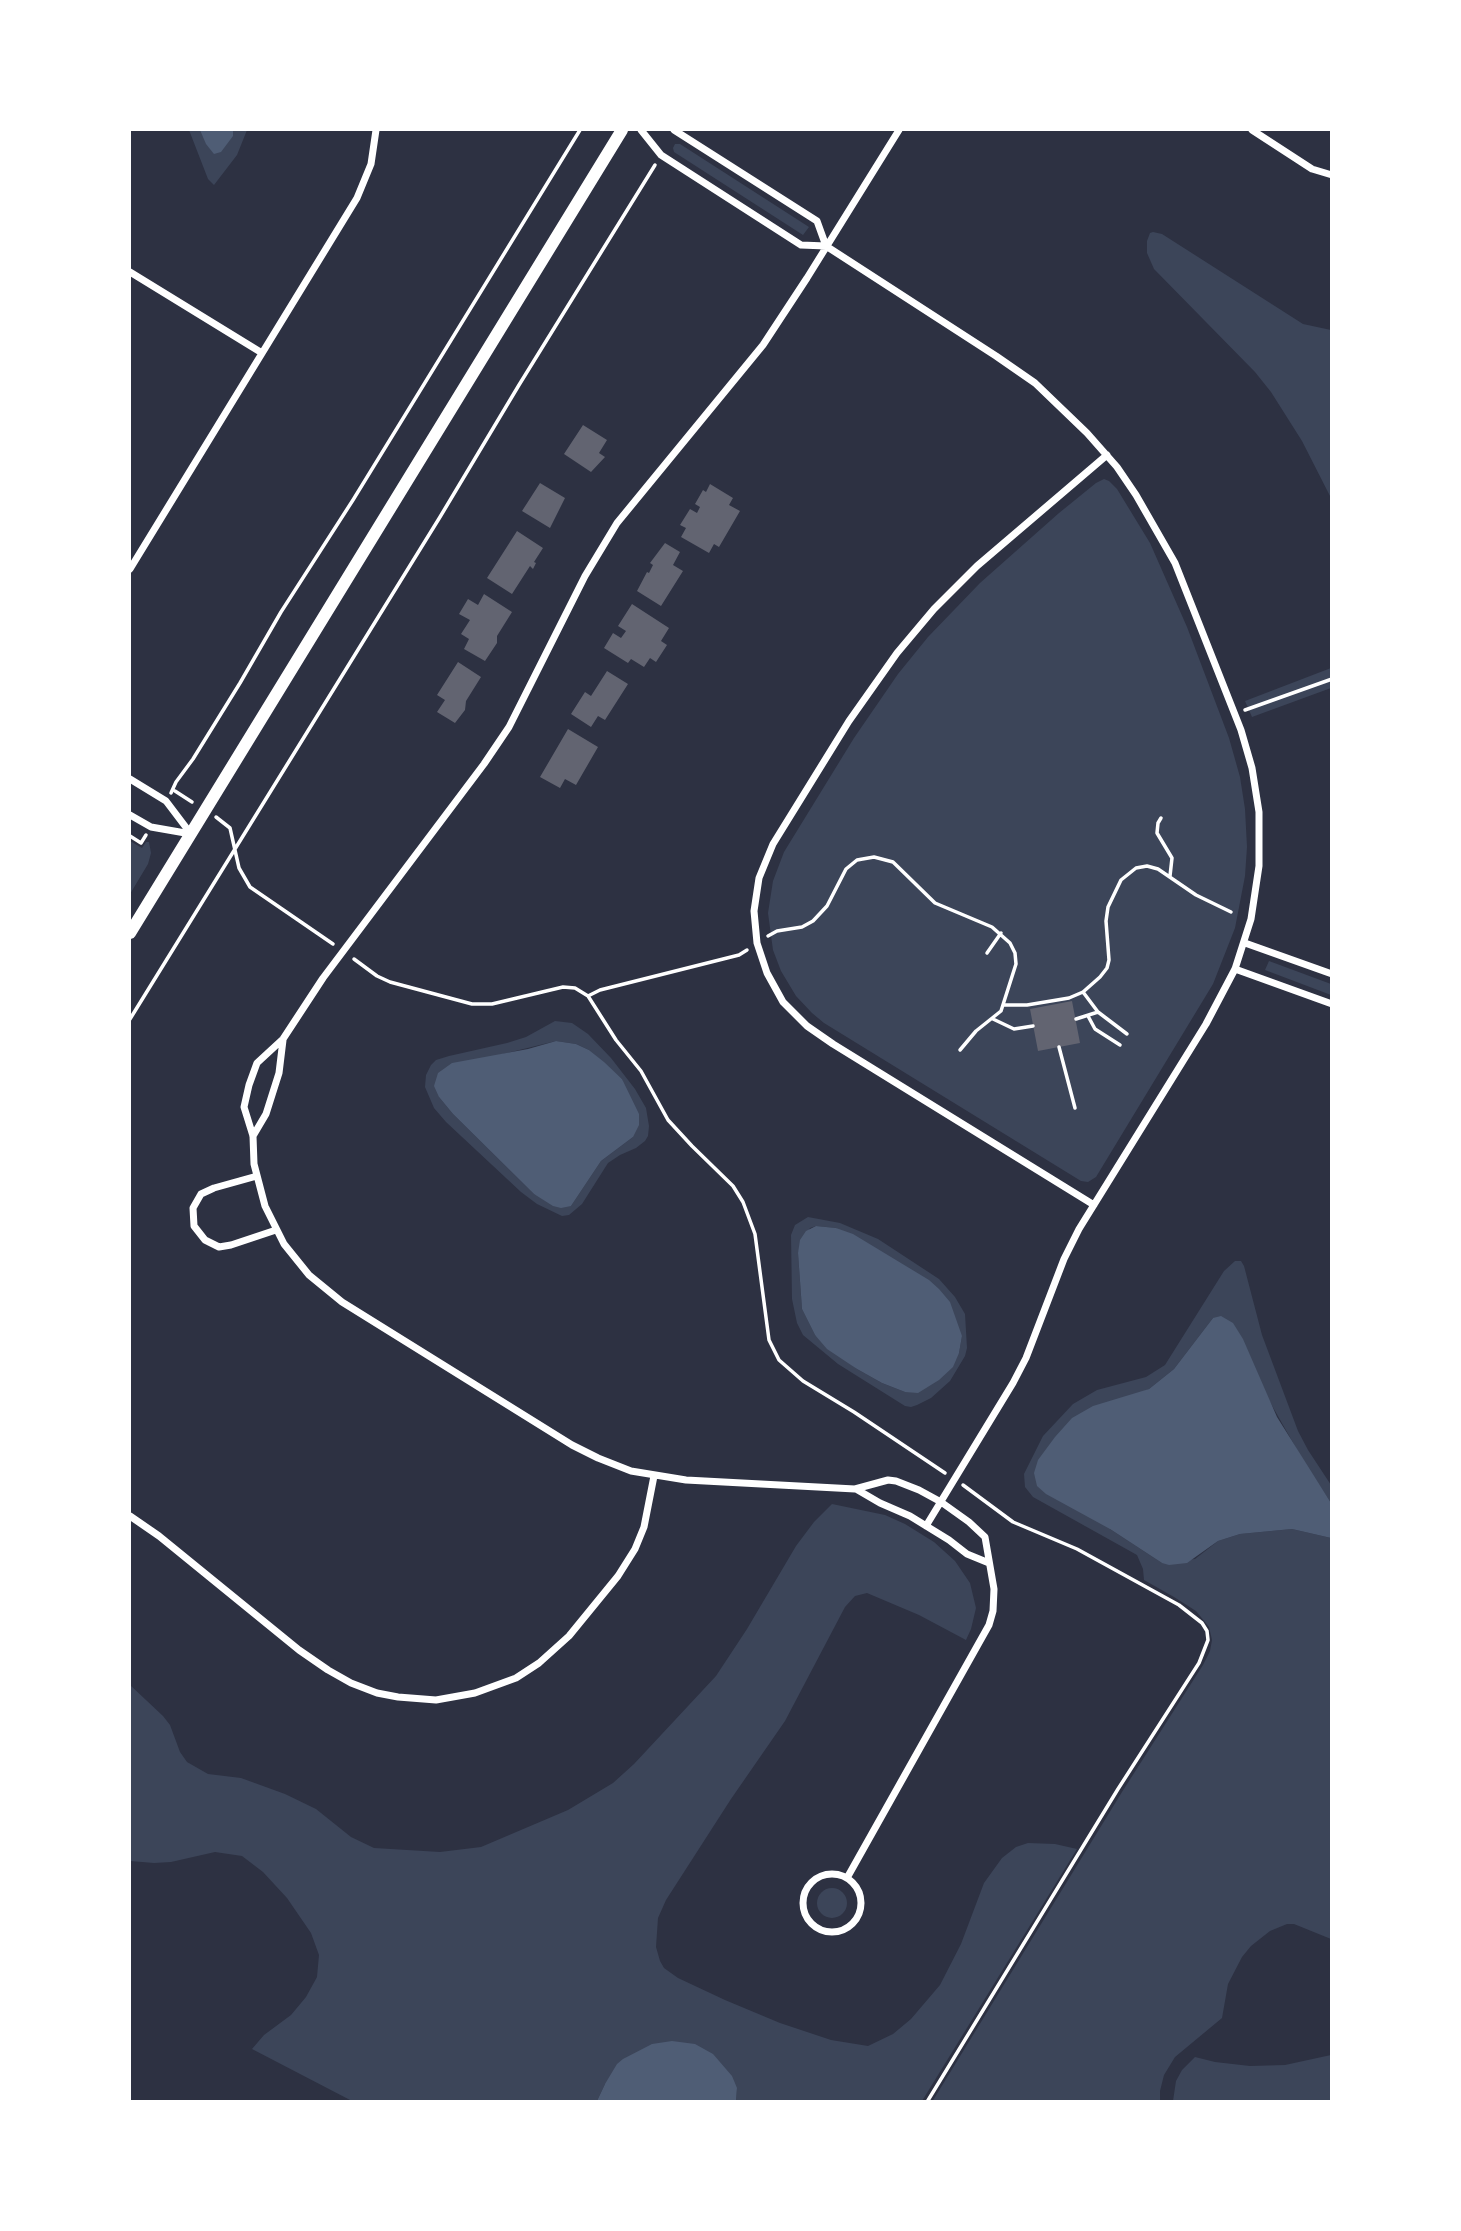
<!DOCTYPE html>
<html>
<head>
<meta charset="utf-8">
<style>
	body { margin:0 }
	#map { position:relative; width:1461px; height:2231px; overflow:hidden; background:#2d3142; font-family:"Sofia Sans Condensed",sans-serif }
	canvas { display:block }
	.frame { position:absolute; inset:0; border:131px solid #fff; pointer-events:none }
</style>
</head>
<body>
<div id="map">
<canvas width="1461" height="2231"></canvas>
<div class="frame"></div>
</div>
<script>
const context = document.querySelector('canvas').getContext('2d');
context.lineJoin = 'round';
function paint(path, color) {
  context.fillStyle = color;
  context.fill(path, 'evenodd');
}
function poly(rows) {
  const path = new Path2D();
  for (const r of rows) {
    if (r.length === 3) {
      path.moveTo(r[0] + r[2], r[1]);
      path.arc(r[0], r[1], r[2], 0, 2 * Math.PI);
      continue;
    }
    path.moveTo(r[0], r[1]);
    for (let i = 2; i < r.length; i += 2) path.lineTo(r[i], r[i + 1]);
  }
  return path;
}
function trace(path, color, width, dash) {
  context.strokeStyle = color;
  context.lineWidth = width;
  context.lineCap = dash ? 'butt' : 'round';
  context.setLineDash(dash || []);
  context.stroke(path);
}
paint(poly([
	[189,130,247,130,237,155,214,185,208,179],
	[675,144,680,144,809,227,803,235,674,152,673,148],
	[1153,232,1162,234,1303,324,1331,330,1331,498,1302,441,1271,392,1255,372,1154,269,1147,253,1147,241,1150,233],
	[1104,479,1109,481,1117,489,1150,543,1187,627,1229,738,1240,777,1245,809,1247,847,1245,876,1235,928,1213,984,1096,1177,1088,1182,1081,1181,824,1023,812,1013,796,996,781,971,773,950,768,913,773,881,784,852,854,738,898,674,928,637,980,583,1059,513,1096,483],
	[1331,668,1331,688,1252,717,1245,701],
	[130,841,142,848,146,842,149,842,151,853,148,864,130,894],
	[1269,961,1331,984,1331,995,1265,970],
	[555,1021,572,1023,588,1034,611,1058,635,1089,646,1108,649,1126,648,1136,645,1141,636,1148,620,1155,608,1163,582,1204,569,1215,562,1216,537,1204,521,1192,446,1122,434,1108,425,1087,426,1075,431,1065,436,1060,449,1056,507,1043,526,1037],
	[556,1041,576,1044,589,1050,622,1079,633,1137,601,1161,571,1206,534,1194,453,1114,439,1097,499,1055],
	[808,1217,840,1223,878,1239,939,1279,955,1297,965,1314,967,1348,965,1356,950,1381,931,1398,917,1405,911,1407,905,1406,838,1364,803,1335,797,1323,792,1299,791,1235,795,1225],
	[816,1226,836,1228,962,1336,959,1353,905,1392,882,1383,857,1369,815,1335,802,1309,798,1253,810,1228],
	[1235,1261,1241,1261,1244,1266,1262,1335,1298,1431,1308,1450,1331,1485,1331,1503,1304,1462,1270,1402,1213,1318,1174,1369,1149,1389,1140,1393,1110,1529,1162,1563,1195,1559,1218,1541,1240,1534,1292,1529,1331,1538,1331,1939,1294,1924,1287,1924,1270,1931,1251,1946,1242,1957,1228,1984,1222,2018,1175,2057,1164,2075,1160,2091,1160,2101,932,2102,1122,1792,1203,1665,1210,1651,1212,1640,1209,1627,1196,1611,1174,1597,1144,1580,1143,1569,1137,1555,1033,1497,1025,1487,1024,1474,1043,1436,1073,1404,1097,1390,1146,1377,1165,1365,1224,1271],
	[832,1504,885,1515,905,1524,934,1542,955,1561,970,1583,976,1608,971,1629,966,1640,919,1615,867,1593,855,1596,845,1607,785,1721,731,1799,666,1900,658,1918,656,1947,660,1961,664,1968,678,1978,725,2000,780,2023,831,2040,868,2046,893,2034,911,2019,940,1985,961,1944,984,1883,1002,1858,1016,1847,1028,1843,1055,1844,1077,1849,922,2101,736,2101,737,2088,605,2084,597,2101,352,2101,252,2049,264,2035,291,2015,306,1997,317,1977,319,1955,311,1933,287,1898,263,1872,242,1856,215,1852,171,1862,154,1863,130,1861,130,1685,163,1716,170,1725,180,1752,187,1762,208,1774,241,1778,285,1794,316,1809,351,1837,374,1848,440,1852,481,1847,568,1810,613,1783,634,1764,716,1676,747,1629,796,1546,814,1522],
	[832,1903,15],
	[1331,2055,1331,2101,1173,2101,1176,2081,1182,2070,1195,2057,1215,2062,1250,2066,1285,2065]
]), '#3c4559');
paint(poly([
	[200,130,233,130,233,136,221,152,214,154,206,144],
	[556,1041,576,1044,589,1050,604,1062,622,1079,639,1114,639,1125,633,1137,601,1161,571,1206,561,1208,553,1206,534,1194,453,1114,439,1097,434,1086,438,1073,452,1063,528,1049],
	[816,1226,836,1228,853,1234,929,1280,939,1289,950,1302,962,1336,959,1353,953,1367,939,1380,918,1393,905,1392,882,1383,857,1369,827,1349,815,1335,802,1309,798,1253,800,1240,806,1231],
	[1221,1316,1233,1323,1243,1339,1277,1417,1331,1503,1331,1538,1292,1529,1240,1534,1218,1541,1187,1563,1169,1565,1162,1563,1110,1529,1046,1494,1037,1486,1034,1473,1038,1460,1055,1437,1072,1418,1093,1406,1149,1389,1174,1369,1213,1318],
	[672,2041,695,2044,713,2054,732,2076,737,2088,736,2101,597,2101,605,2084,617,2064,623,2059,652,2044]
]), '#4f5d75');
paint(poly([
	[583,425,607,440,599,453,605,457,591,472,564,454],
	[540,483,565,498,550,528,522,511],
	[710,484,733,498,729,505,740,511,719,547,714,544,709,553,681,537,686,528,680,525,690,509,697,513,700,507,695,504,703,490,706,492],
	[517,531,543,548,534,562,536,563,533,569,530,566,512,594,487,578],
	[665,543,680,552,673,565,683,571,661,606,637,591,647,572,649,573,653,565,650,563],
	[484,594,512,612,497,636,497,643,485,661,464,649,469,639,461,634,470,620,459,614,468,599,478,605],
	[632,604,669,628,661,641,667,645,656,662,650,658,644,667,631,659,628,663,604,648,613,633,621,638,626,631,618,626],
	[458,662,481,677,466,701,465,710,455,723,437,712,445,700,437,695],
	[607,671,628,684,605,720,598,716,591,727,571,714,585,692,591,696],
	[568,729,598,747,576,785,565,779,560,788,540,777],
	[1072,1001,1080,1043,1038,1051,1030,1009]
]), '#626471');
trace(poly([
	[1245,710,1332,679],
	[175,791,192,802],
	[171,793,176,782,193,759,240,683,281,612,353,500,580,130],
	[216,817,230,828,239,868,250,887,333,944],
	[1161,818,1158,823,1157,833,1172,858,1170,876],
	[130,836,141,843,146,835],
	[768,936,777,931,802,927,813,921,827,906,846,869,857,860,874,857,893,862,935,903,992,927,1010,943,1015,953,1016,964,1001,1011,976,1031,960,1050],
	[987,953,1001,933],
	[354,959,377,976,390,982,472,1004,492,1004,563,987,575,988,588,996,616,1040,641,1071,668,1120,692,1146,733,1186,743,1202,755,1234,769,1340,779,1360,803,1381,854,1412,945,1473],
	[1083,992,1098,1012,1127,1034],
	[588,996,600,990,739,955,747,950],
	[1004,1005,1027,1005,1069,998,1083,992,1100,977,1107,968,1109,960,1106,921,1108,907,1121,880,1136,868,1147,866,1158,869,1196,895,1231,912],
	[1088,1016,1095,1029,1120,1045],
	[130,1019,440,517,519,385,655,165],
	[993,1019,1014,1029,1033,1026],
	[1076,1019,1098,1012],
	[1059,1047,1075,1108],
	[927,2102,1118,1789,1199,1663,1208,1640,1207,1631,1202,1623,1179,1605,1077,1549,1013,1522,963,1485]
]), '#fff', 3.5);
trace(poly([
	[641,130,661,155,801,245,826,246,996,356,1035,383,1087,433,1117,467,1136,495,1175,563,1241,730,1252,768,1259,812,1259,866,1251,919,1235,969,1206,1024,1079,1229,1064,1259,1026,1358,1013,1383,926,1526],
	[674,130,817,221,826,246],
	[1252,130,1312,169,1332,175],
	[130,272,262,353],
	[130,569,357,198,371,164,376,130],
	[130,779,166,801,191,834],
	[130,815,151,827,191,834],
	[1245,943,1332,974],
	[1235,969,1332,1004],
	[253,1136,266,1114,279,1073,283,1040],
	[257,1176,214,1188,201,1194,193,1208,194,1226,205,1240,219,1247,231,1245,276,1230],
	[1094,1205,833,1044,807,1026,783,1002,767,973,757,943,754,911,759,878,773,844,849,721,897,653,934,609,977,566,1107,455],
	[856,1489,880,1503,910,1516,949,1540,967,1554,989,1563],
	[130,1516,159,1536,299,1650,328,1670,351,1683,377,1693,398,1697,436,1700,475,1693,516,1678,539,1663,569,1636,618,1576,635,1549,644,1527,654,1476],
	[832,1903,29],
	[847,1878,989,1625,993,1611,994,1589,985,1537,969,1522,941,1502,919,1490,896,1481,888,1480,855,1489,686,1480,631,1471,598,1458,572,1445,342,1302,309,1275,284,1244,265,1206,254,1164,253,1136,244,1107,249,1085,257,1063,283,1039,323,978,484,764,509,727,585,576,617,523,763,345,807,278,899,130]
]), '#fff', 7);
trace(poly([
	[130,933,622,130]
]), '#fff', 12);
</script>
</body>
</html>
